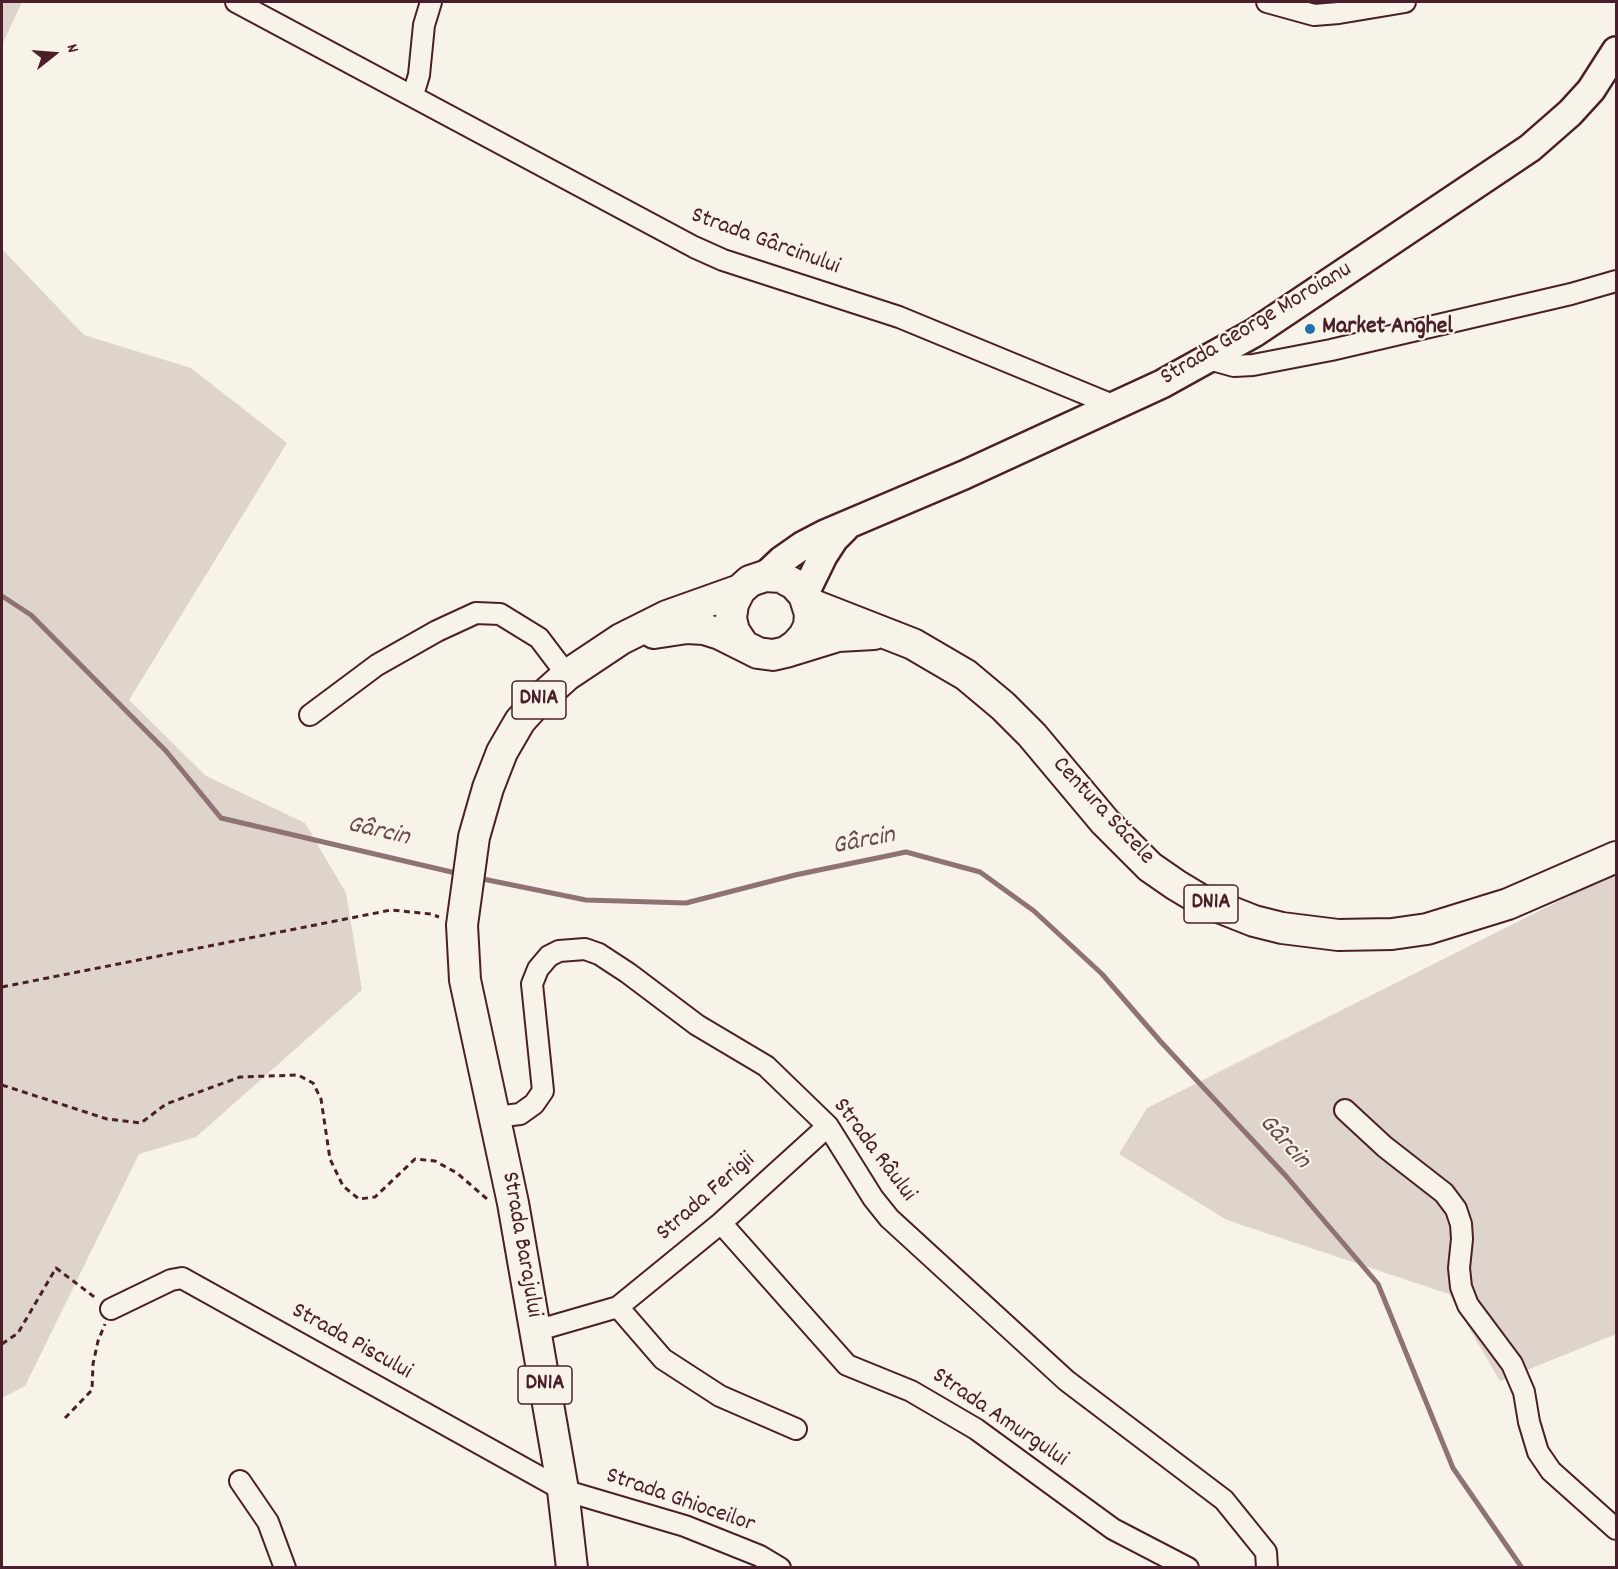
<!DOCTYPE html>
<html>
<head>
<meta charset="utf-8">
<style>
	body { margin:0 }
	#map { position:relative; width:1618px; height:1569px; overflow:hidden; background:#f7f3e8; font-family:Dekko,sans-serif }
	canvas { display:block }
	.frame { position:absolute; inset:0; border:3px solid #4a1f2b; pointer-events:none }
	.north { position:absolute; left:24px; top:24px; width:60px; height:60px; -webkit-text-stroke:4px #f7f3e8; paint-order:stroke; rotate:73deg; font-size:16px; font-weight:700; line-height:24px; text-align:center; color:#4a1f2b }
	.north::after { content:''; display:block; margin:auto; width:21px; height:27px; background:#4a1f2b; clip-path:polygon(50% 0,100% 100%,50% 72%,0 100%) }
</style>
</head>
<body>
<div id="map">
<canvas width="1618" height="1569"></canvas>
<div class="frame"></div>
<div class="north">N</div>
</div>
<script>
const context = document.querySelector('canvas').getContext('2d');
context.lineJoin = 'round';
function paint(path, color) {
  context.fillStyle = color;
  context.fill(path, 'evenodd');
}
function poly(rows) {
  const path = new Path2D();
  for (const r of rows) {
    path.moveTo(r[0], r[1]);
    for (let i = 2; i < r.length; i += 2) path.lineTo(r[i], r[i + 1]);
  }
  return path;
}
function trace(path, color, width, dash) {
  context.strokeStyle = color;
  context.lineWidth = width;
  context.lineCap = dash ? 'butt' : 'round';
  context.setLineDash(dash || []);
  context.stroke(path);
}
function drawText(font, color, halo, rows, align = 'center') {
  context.font = font + ' Dekko,sans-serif';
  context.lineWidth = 4.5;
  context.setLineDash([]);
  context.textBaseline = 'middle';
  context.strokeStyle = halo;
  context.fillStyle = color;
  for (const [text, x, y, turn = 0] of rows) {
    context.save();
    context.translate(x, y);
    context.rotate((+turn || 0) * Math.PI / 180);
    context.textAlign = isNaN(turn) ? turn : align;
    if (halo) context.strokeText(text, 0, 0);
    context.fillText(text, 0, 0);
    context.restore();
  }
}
paint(poly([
	[2,2,22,2,2,45],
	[2,249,84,335,191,368,287,443,129,700,206,776,305,823,346,893,362,990,196,1137,139,1154,25,1386,2,1398],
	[1616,866,1616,1334,1500,1381,1449,1294,1227,1220,1119,1154,1147,1108,1573,894]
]), '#ded4cc');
trace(poly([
	[2,596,31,615,166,751,221,818,460,874],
	[478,878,586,900,686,903,795,875,906,852,980,872,1034,911,1102,974,1161,1042,1286,1176,1378,1284,1453,1468,1522,1568]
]), '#8e7275', 5);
const minor = poly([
	[236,2,694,247,723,260,899,317,1115,406],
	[1267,2,1314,15,1339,13,1405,2],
	[413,95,419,75,424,25,431,2],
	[1209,359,1234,366,1253,365,1331,350,1571,294,1616,281],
	[310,715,377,665,437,631,476,613,500,614,539,638,567,675],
	[1345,1110,1385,1147,1444,1193,1456,1209,1461,1224,1462,1239,1459,1268,1461,1287,1468,1305,1512,1364,1524,1392,1529,1422,1538,1452,1551,1471,1616,1529],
	[496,1117,520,1114,534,1104,543,1091,532,984,538,969,549,956,559,951,585,949,599,954,628,973,697,1025,766,1066,828,1126,873,1198,889,1218,1067,1381,1224,1500,1266,1552,1267,1568],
	[721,1223,847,1365,911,1391,976,1429,1113,1529,1188,1568],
	[618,1307,663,1359,720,1396,796,1429],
	[111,1309,171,1280,182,1278,563,1490,685,1526,760,1556,780,1568],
	[535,1331,618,1307,721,1223,828,1126],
	[240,1481,268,1522,285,1568]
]);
const secondary = poly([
	[765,576,782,560,802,546,825,534,964,475,1162,384,1254,333,1530,148,1570,113,1591,90,1616,51],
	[804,595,823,556,834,539,845,528]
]);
const primary = poly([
	[808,603,913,644,966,675,1003,706,1032,735,1105,822,1150,867,1176,885,1201,900,1254,921,1282,928,1338,935,1392,934,1427,929,1508,904,1616,857],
	[654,633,687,628,704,629,720,634,758,653,773,655,786,652,796,645,804,636,809,626,810,614,804,595,794,584,781,577,765,576,750,581,740,590,733,604,731,618,734,631,744,646],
	[786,652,838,636,874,634],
	[572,1568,563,1490,513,1203,465,980,462,925,474,837,488,788,502,752,520,721,538,701,567,675,621,639,667,616,740,590]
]);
trace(minor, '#4a1f2b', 24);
trace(secondary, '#4a1f2b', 32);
trace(primary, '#4a1f2b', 34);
trace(poly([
	[2,987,391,910,431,914,439,917],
	[2,1085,107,1119,141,1123,166,1104,240,1077,298,1075,313,1083,321,1099,330,1159,343,1186,359,1199,375,1197,415,1159,435,1161,457,1173,487,1199],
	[2,1344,18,1333,56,1268,97,1299],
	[65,1418,92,1390,93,1364,98,1341,105,1324]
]), '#4a1f2b', 3, [6, 4.5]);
trace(minor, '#f7f3e8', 20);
trace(secondary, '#f7f3e8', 27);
trace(primary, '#f7f3e8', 30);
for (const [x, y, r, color] of [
	[1310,329,6,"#1f6fb2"]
]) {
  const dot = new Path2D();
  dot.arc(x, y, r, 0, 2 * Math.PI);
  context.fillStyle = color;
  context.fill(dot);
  trace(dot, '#f7f3e8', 2);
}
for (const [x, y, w] of [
	[539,700,54],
	[1211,904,54],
	[545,1385,54]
]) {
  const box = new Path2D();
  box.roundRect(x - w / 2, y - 19, w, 38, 4.5);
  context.fillStyle = '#f7f3e8';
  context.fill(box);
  trace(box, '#4a1f2b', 1.5);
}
drawText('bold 22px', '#4a1f2b', null, [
	["DN1A",539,700],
	["DN1A",1211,904],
	["DN1A",545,1385]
]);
drawText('24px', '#4a1f2b', '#f7f3e8', [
	["Strada Gârcinului",765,243,20],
	["Strada George Moroianu",1257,325,-31],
	["Centura Săcele",1102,812,47],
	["Strada Râului",873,1151,53],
	["Strada Ferigii",707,1198,-41],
	["Strada Barajului",520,1245,80],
	["Strada Piscului",351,1343,29],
	["Strada Amurgului",999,1419,34],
	["Strada Ghioceilor",680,1502,19]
]);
drawText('bold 24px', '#4a1f2b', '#f7f3e8', [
	["Market Anghel",1322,329]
], 'left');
drawText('italic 26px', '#6c4950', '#f7f3e8', [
	["Gârcin",378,833,13],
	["Gârcin",864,843,-11],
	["Gârcin",1283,1143,48]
]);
</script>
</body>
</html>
